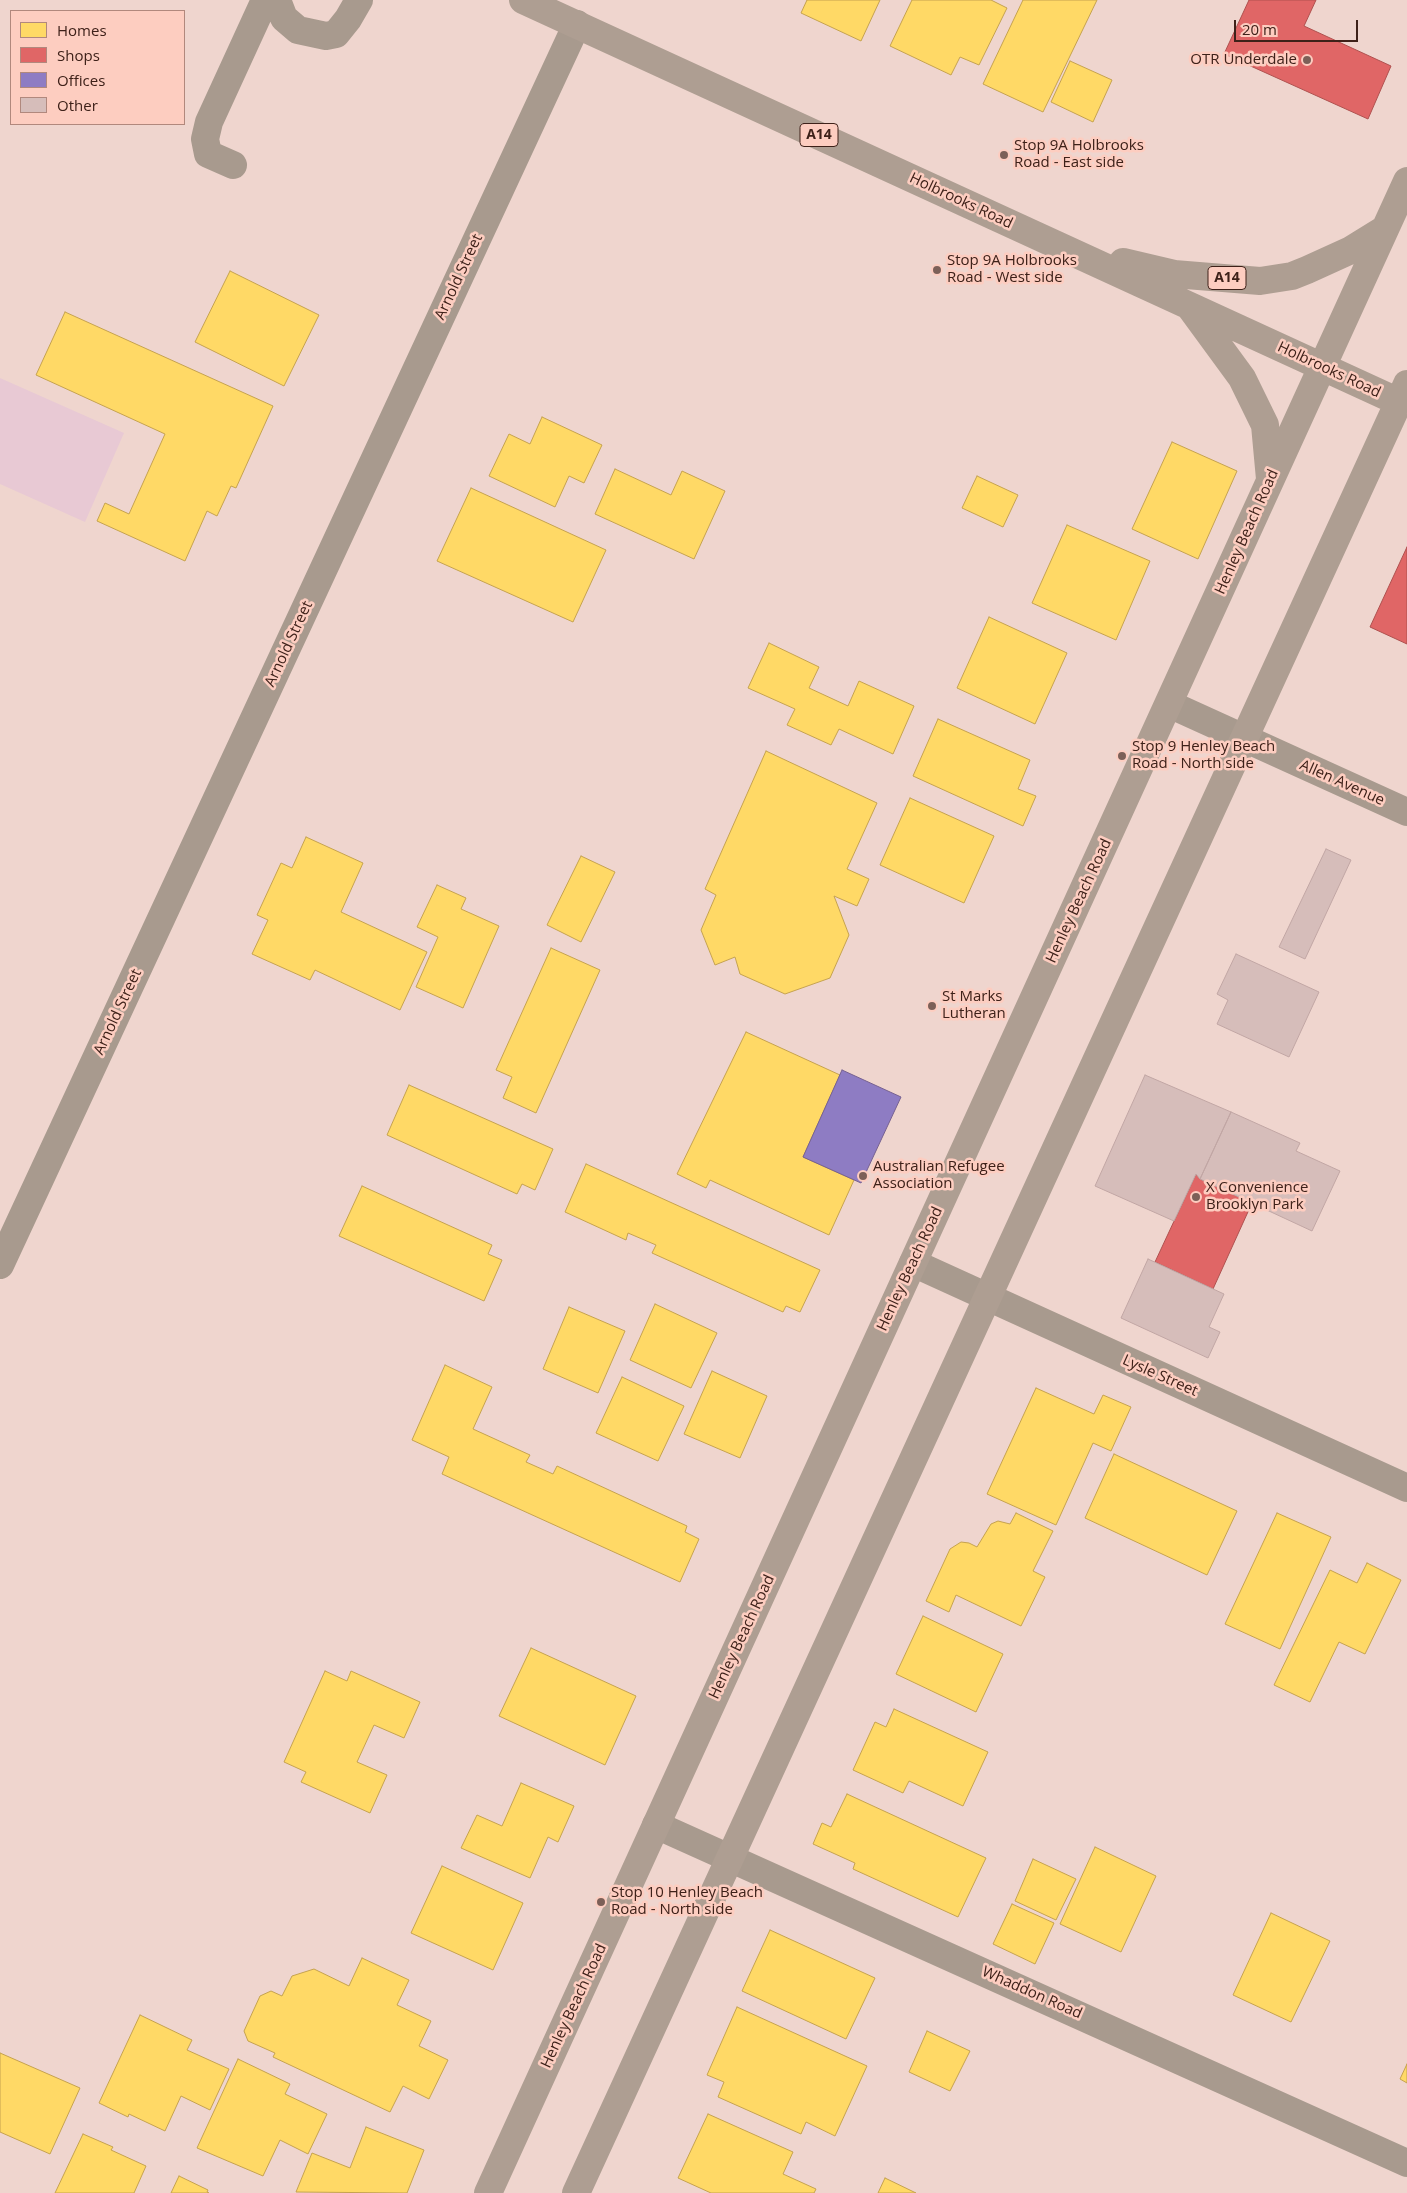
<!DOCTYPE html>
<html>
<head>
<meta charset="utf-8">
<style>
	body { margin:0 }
	#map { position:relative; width:1407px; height:2193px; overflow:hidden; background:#efd5ce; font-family:"Open Sans",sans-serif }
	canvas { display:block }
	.legend { position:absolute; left:10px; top:10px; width:175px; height:115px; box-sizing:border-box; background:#fdcdc0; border:1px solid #b1887d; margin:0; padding:6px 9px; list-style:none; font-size:15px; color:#3e2119 }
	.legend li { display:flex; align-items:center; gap:10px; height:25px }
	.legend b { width:25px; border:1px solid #b1887d }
	.scale { position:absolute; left:1234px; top:20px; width:124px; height:22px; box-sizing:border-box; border:2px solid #3e2119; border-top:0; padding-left:6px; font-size:15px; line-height:18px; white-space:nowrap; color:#3e2119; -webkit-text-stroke:4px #fdcdc0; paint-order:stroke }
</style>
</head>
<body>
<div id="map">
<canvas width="1407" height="2193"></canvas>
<ul class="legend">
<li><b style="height:14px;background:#ffd966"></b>Homes</li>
<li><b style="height:14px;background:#e06666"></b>Shops</li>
<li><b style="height:14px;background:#8e7cc3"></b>Offices</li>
<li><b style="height:14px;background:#d6bdba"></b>Other</li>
</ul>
<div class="scale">20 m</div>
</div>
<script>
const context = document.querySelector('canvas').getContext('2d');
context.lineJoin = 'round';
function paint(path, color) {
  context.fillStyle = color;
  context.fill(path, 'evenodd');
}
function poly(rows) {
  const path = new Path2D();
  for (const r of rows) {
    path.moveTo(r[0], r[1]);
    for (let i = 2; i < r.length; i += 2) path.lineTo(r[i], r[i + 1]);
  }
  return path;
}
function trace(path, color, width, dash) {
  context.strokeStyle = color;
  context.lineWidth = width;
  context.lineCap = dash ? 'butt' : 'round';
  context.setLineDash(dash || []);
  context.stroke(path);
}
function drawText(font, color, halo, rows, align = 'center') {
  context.font = font + ' "Open Sans",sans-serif';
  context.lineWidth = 5;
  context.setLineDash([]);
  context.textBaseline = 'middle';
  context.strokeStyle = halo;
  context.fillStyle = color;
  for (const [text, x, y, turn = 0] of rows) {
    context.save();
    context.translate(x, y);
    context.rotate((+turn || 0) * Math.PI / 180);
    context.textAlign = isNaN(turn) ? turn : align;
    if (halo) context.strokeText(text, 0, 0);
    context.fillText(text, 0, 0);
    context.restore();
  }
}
paint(poly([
	[0,378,124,433,85,522,0,484]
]), '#e8c9d4');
const homes = poly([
	[807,0,880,0,861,41,801,13,807,0],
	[912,0,991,0,1007,8,979,65,960,57,951,75,890,46,912,0],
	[1023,0,1097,0,1043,112,983,84,1023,0],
	[1070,61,1112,80,1093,122,1051,102,1070,61],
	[230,271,319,315,284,386,195,342,230,271],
	[65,312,273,406,236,488,231,486,217,516,207,511,185,561,97,521,105,503,129,514,165,434,36,375,65,312],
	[542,417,602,445,584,483,569,476,555,507,489,476,509,434,530,444,542,417],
	[1172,442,1237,471,1198,559,1132,529,1172,442],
	[615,469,671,495,682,471,725,491,694,559,595,514,615,469],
	[977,476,1018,495,1003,527,962,508,977,476],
	[471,488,606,550,573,622,437,561,471,488],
	[1067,525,1150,561,1116,640,1032,603,1067,525],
	[989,617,1067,653,1035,724,957,688,989,617],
	[769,643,819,667,809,688,848,706,859,681,914,706,893,754,839,729,831,745,787,725,795,709,748,688,769,643],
	[938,719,1030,760,1018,789,1036,796,1023,826,913,776,938,719],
	[766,751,877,803,847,869,869,879,857,906,834,896,849,935,830,978,785,994,740,974,735,957,715,965,701,930,716,895,705,889,766,751],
	[910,798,994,836,964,903,880,865,910,798],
	[306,837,363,863,341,912,427,952,400,1010,315,970,310,980,252,954,268,920,257,915,281,863,292,868,306,837],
	[581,856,615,872,581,942,547,925,581,856],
	[437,885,466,898,461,909,499,926,463,1008,416,987,438,937,417,927,437,885],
	[551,948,600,970,536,1113,503,1098,512,1077,496,1070,551,948],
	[746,1032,840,1075,803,1157,854,1180,829,1235,710,1180,706,1188,677,1174,746,1032],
	[409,1085,553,1149,535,1190,522,1184,517,1194,387,1135,409,1085],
	[586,1164,820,1270,800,1312,786,1306,783,1312,652,1253,656,1245,628,1233,626,1240,565,1212,586,1164],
	[362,1186,492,1245,488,1254,502,1260,484,1301,339,1236,362,1186],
	[655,1304,717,1333,691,1388,630,1360,655,1304],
	[569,1307,625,1331,598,1393,543,1369,569,1307],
	[445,1365,492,1387,473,1429,530,1455,526,1462,553,1474,557,1466,687,1526,685,1532,699,1539,680,1582,442,1474,449,1457,412,1440,445,1365],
	[712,1371,767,1396,740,1458,684,1434,712,1371],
	[622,1377,684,1406,658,1461,596,1433,622,1377],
	[1036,1388,1094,1414,1103,1395,1131,1407,1111,1451,1093,1443,1056,1525,987,1494,1036,1388],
	[1114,1454,1237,1511,1207,1575,1085,1518,1114,1454],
	[1016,1513,1053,1531,1033,1571,1045,1577,1021,1626,956,1595,949,1612,926,1601,950,1549,961,1542,969,1543,977,1547,991,1524,998,1521,1010,1524,1016,1513],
	[1277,1513,1331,1537,1280,1649,1225,1624,1277,1513],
	[1367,1563,1401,1580,1365,1654,1339,1642,1310,1702,1274,1685,1330,1570,1357,1583,1367,1563],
	[923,1616,1003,1654,976,1712,896,1674,923,1616],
	[531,1648,636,1696,605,1765,499,1716,531,1648],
	[325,1671,347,1681,351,1671,420,1702,404,1738,374,1725,357,1762,387,1775,370,1813,301,1782,306,1772,284,1762,325,1671],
	[894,1709,988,1752,963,1806,909,1781,903,1793,853,1770,875,1722,886,1727,894,1709],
	[521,1783,574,1806,558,1842,548,1837,530,1878,461,1848,477,1815,502,1826,521,1783],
	[847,1794,986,1858,958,1917,853,1869,855,1863,813,1844,822,1823,831,1827,847,1794],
	[1095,1847,1156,1876,1121,1952,1060,1924,1095,1847],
	[1033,1859,1076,1879,1056,1920,1015,1901,1033,1859],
	[442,1866,523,1903,493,1970,411,1933,442,1866],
	[1012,1904,1054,1923,1035,1964,993,1944,1012,1904],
	[1271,1913,1330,1941,1291,2022,1233,1995,1271,1913],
	[770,1930,875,1978,846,2039,742,1991,770,1930],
	[362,1958,409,1980,397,2005,431,2021,419,2046,448,2060,429,2099,403,2086,390,2112,273,2057,275,2053,248,2041,244,2031,260,1996,271,1991,282,1996,292,1976,314,1969,349,1986,362,1958],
	[737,2007,867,2066,835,2136,806,2122,801,2134,718,2097,724,2082,707,2075,737,2007],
	[140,2015,192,2040,187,2050,229,2069,210,2110,181,2096,165,2131,129,2114,128,2117,99,2103,140,2015],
	[927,2031,970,2051,950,2091,909,2072,927,2031],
	[0,2053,80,2088,50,2154,0,2132,0,2053],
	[238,2059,290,2084,285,2094,327,2114,308,2154,280,2140,263,2176,197,2148,238,2059],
	[1407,2064,1407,2083,1400,2079,1407,2064],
	[708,2114,793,2152,783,2174,816,2189,814,2193,711,2193,678,2178,708,2114],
	[366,2127,424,2150,407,2193,296,2192,312,2153,350,2168,366,2127],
	[83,2134,113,2147,111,2150,146,2166,134,2193,55,2193,83,2134],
	[179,2176,208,2190,207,2192,209,2193,171,2193,179,2176],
	[885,2178,916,2193,878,2193,885,2178]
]);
paint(homes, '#ffd966');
trace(homes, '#c5a24f', 1);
const shops = poly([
	[1249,0,1316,0,1304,26,1391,66,1368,119,1224,54,1249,0],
	[1407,547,1407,644,1370,627,1407,547],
	[1196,1174,1200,1179,1252,1203,1213,1289,1155,1262,1196,1174]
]);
paint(shops, '#e06666');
trace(shops, '#af514f', 1);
const offices = poly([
	[842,1070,901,1097,861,1183,803,1157,842,1070]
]);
paint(offices, '#8e7cc3');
trace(offices, '#766190', 1);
const building = poly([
	[1326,849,1351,860,1305,959,1279,947,1326,849],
	[1236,954,1319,992,1289,1057,1217,1024,1228,1000,1217,994,1236,954],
	[1145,1075,1231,1112,1200,1179,1196,1174,1174,1221,1095,1186,1145,1075],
	[1231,1112,1300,1143,1296,1151,1340,1171,1312,1231,1200,1179,1231,1112],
	[1148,1259,1224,1294,1209,1327,1220,1332,1208,1358,1121,1318,1148,1259]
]);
paint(building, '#d6bdba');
trace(building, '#c1a6a4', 1);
trace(poly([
	[277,0,284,18,298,30,326,36,336,34,348,19,359,0],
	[233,165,208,154,205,139,209,122,265,0],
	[1169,704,1407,812],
	[913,1263,1407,1488],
	[0,1265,577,24],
	[656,1825,1407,2163]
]), '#a89a8e', 28);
trace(poly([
	[523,0,1399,402],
	[1123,262,1174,274,1260,281,1292,276,1307,270,1351,250,1385,229],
	[1190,307,1242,378,1265,425,1270,479],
	[488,2193,1407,181],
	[576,2193,1407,384]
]), '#ae9e92', 28);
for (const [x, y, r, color] of [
	[1307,60,5,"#7c6058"],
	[1004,155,5,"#7c6058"],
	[937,270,5,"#7c6058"],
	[1122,756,5,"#7c6058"],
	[932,1006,5,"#7c6058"],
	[863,1176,5,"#7c6058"],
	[1196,1197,5,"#7c6058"],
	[601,1902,5,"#7c6058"]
]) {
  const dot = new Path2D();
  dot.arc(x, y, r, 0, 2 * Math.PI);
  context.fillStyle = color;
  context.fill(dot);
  trace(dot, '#fdcdc0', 2);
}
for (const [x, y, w] of [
	[819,135,38],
	[1227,278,38]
]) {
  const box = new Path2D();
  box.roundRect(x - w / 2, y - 11.5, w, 23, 4);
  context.fillStyle = '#fdcdc0';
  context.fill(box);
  trace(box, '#3e2119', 1);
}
drawText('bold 14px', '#3e2119', null, [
	["A14",819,135],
	["A14",1227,278]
]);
drawText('15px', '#3e2119', '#fdcdc0', [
	["OTR Underdale",1297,60,"right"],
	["Stop 9A Holbrooks",1014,146],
	["Road - East side",1014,163],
	["Stop 9A Holbrooks",947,261],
	["Road - West side",947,278],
	["Stop 9 Henley Beach",1132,747],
	["Road - North side",1132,764],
	["St Marks",942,997],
	["Lutheran",942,1014],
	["Australian Refugee",873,1167],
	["Association",873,1184],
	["X Convenience",1206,1188],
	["Brooklyn Park",1206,1205],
	["Stop 10 Henley Beach",611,1893],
	["Road - North side",611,1910]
], 'left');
drawText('15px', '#3e2119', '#fdcdc0', [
	["Holbrooks Road",961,201,25],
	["Arnold Street",459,277,-65],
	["Holbrooks Road",1329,370,25],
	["Henley Beach Road",1247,532,-66],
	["Arnold Street",289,644,-65],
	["Allen Avenue",1342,783,24],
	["Henley Beach Road",1079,901,-65],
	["Arnold Street",118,1012,-65],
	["Henley Beach Road",910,1269,-65],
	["Lysle Street",1160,1376,24],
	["Henley Beach Road",742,1637,-65],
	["Whaddon Road",1032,1993,24],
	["Henley Beach Road",574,2006,-65]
]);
</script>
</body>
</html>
